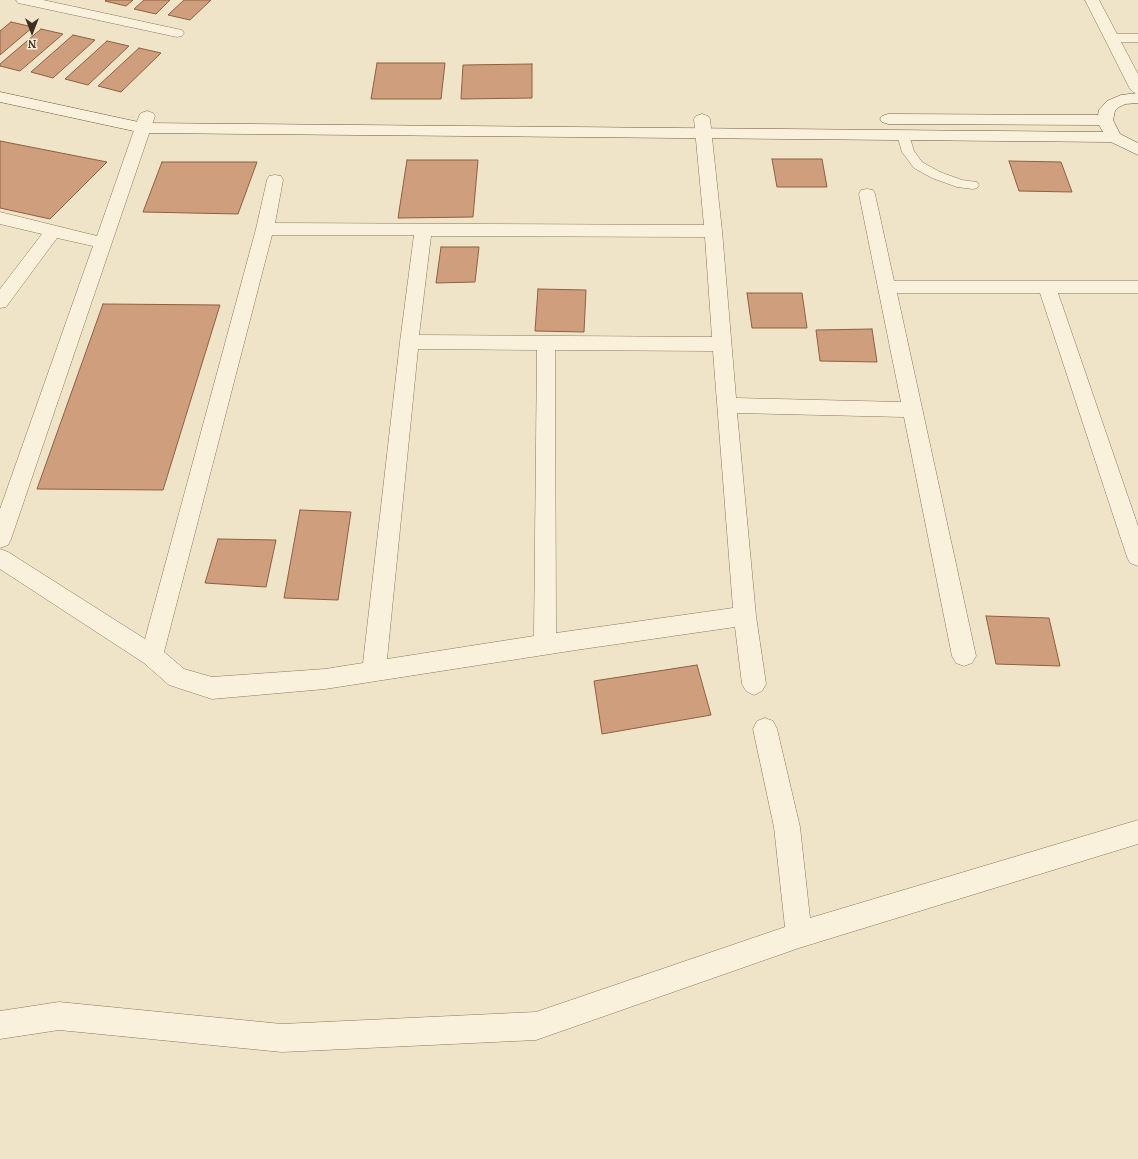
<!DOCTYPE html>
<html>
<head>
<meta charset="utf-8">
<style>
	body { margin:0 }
	#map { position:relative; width:1138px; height:1159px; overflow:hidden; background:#f0e4c8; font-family:"PT Serif",serif }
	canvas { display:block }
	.north { position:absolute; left:12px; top:12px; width:40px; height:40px; -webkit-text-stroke:3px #f7eed8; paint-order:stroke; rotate:180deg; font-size:11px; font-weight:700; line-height:16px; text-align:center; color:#3d2e20 }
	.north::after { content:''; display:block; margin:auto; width:14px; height:18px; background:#3d2e20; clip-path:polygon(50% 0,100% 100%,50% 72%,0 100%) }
</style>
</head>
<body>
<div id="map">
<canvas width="1138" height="1159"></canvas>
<div class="north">N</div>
</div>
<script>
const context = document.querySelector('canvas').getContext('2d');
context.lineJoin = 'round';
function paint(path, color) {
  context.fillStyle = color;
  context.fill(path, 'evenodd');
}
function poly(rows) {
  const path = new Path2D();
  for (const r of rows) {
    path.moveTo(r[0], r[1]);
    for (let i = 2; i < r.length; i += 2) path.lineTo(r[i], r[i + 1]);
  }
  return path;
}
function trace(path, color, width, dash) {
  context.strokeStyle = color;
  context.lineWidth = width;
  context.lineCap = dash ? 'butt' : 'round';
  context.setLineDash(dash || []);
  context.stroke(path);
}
const building = poly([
	[107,0,133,0,126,6,105,1,107,0],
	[144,0,170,0,156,14,134,9,144,0],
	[184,0,211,0,190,20,168,15,184,0],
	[11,22,33,27,0,55,0,31,11,22],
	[41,29,63,34,20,71,0,66,0,64,41,29],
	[73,35,95,40,53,78,31,72,73,35],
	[107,41,129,46,88,85,65,79,107,41],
	[139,48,161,53,121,92,98,86,139,48],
	[377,63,445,63,441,99,371,99,377,63],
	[532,64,532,98,461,99,463,65,532,64],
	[0,141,107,162,50,219,0,208,0,141],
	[772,159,822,159,827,187,777,187,772,159],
	[407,160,478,160,473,217,398,218,407,160],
	[1009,161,1061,162,1072,192,1019,191,1009,161],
	[162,162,257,162,238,214,143,212,162,162],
	[441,247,479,247,475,282,436,283,441,247],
	[538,289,586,290,584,332,535,331,538,289],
	[747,293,802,293,807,328,752,328,747,293],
	[103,304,220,305,163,490,37,489,103,304],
	[872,329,877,362,820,361,816,330,872,329],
	[300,510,351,512,338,600,284,598,300,510],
	[218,539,276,540,266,587,205,583,218,539],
	[986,616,1049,618,1060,666,996,664,986,616],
	[697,665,711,715,602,734,594,681,697,665]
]);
paint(building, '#cf9f7d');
trace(building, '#8d5f41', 1);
const lane = poly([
	[903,131,907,132,909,135,914,151,922,162,940,172,962,180,977,182,979,185,977,188,973,189,957,187,932,178,914,168,902,152,897,135,899,132,903,131]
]);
const street = poly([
	[16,0,43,0,177,29,182,30,184,33,182,36,177,37,23,4,18,3,16,0],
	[1085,0,1099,0,1117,34,1138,34,1138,42,1121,42,1138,74,1138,94,1133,92,1130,89,1085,0],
	[147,111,153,113,155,116,11,539,8,545,0,548,0,509,93,246,57,238,6,307,0,308,0,289,42,234,0,224,0,212,97,236,139,116,141,113,147,111],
	[702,114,708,116,710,119,722,231,736,398,901,402,859,194,861,190,867,189,873,190,875,194,894,281,1138,281,1138,293,1058,293,1138,526,1138,566,1130,563,1127,557,1040,293,897,293,976,656,972,663,964,666,956,663,952,656,904,417,737,413,756,616,766,684,762,691,754,695,746,691,742,684,735,627,576,650,325,689,212,699,169,685,144,663,0,569,0,549,8,552,145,639,256,229,267,180,269,176,275,175,281,176,283,180,275,223,704,225,694,119,696,116,702,114],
	[272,235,414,235,400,342,363,663,325,669,212,677,184,669,164,652,272,235],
	[431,236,705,237,712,337,419,335,431,236],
	[418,349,537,350,534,636,387,659,418,349],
	[555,350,713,351,733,608,556,633,555,350],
	[765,718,773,721,777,729,800,827,810,918,1138,820,1138,844,799,948,536,1040,282,1052,59,1030,0,1039,0,1011,59,1002,282,1024,536,1012,785,927,774,827,753,729,757,721,765,718]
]);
const secondary = poly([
	[0,92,143,123,1103,132,1099,125,888,124,882,122,880,119,882,116,888,114,1098,115,1099,110,1107,101,1121,95,1138,93,1138,103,1125,104,1119,107,1115,111,1113,120,1120,134,1138,143,1138,155,1111,142,143,133,0,102,0,92]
]);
trace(lane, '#8d765c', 1);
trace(street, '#8d765c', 1);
trace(secondary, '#6f573f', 1);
paint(lane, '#faf1dc');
paint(street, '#faf1dc');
paint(secondary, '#faf1dc');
</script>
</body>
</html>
